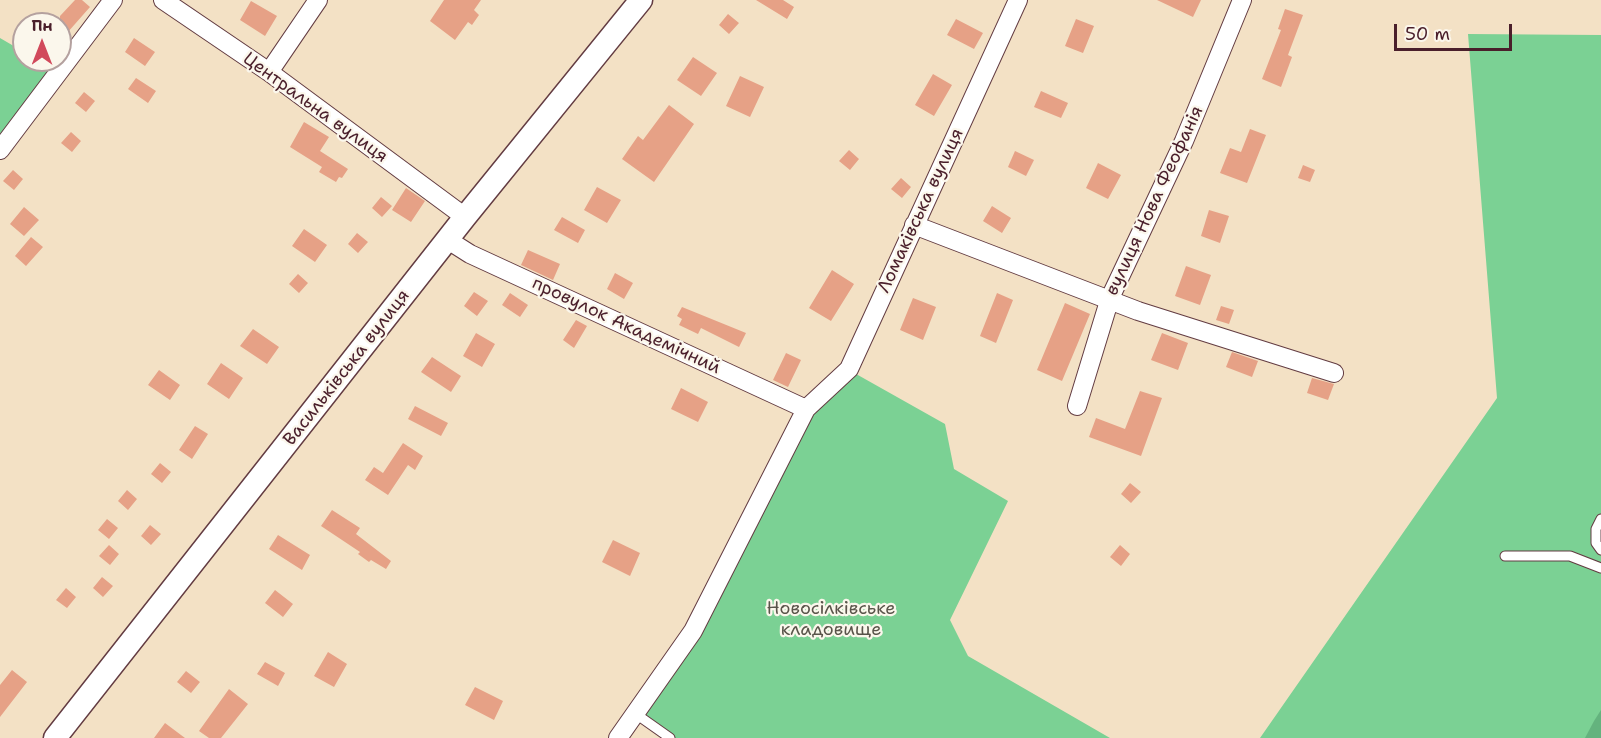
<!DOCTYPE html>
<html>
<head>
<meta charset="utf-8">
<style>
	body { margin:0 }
	#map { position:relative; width:1601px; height:738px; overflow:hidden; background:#f3e1c5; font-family:"Shantell Sans",sans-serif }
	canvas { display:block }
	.north { position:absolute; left:12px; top:12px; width:60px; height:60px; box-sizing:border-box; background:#fbf7ec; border:2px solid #b4a19f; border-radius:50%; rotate:0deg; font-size:16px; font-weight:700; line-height:24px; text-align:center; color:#4a1f2b }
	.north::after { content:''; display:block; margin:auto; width:21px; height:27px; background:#d1495b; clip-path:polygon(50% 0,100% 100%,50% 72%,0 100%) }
	.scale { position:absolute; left:1394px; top:24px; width:118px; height:27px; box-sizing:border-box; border:3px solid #4a1f2b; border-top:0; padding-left:8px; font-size:18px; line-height:21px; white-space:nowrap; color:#4a1f2b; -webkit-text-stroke:4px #fbf7ec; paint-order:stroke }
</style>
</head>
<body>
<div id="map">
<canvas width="1601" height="738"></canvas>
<div class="north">Пн</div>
<div class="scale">50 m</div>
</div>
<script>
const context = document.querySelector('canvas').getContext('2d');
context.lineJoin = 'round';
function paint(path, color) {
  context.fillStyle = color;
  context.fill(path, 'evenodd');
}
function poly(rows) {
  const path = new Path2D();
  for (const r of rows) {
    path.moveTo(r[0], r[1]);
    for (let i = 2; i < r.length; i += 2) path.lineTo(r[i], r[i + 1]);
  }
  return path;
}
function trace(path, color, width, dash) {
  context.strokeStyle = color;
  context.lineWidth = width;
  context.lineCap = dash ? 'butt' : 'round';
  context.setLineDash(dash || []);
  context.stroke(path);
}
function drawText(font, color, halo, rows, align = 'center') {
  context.font = font + ' "Shantell Sans",sans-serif';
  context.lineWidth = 4.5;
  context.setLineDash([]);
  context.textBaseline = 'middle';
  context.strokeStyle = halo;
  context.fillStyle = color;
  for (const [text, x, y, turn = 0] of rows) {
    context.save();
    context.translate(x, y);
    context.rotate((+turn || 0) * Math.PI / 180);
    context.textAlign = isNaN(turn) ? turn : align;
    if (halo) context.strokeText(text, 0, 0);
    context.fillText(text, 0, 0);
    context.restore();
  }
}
paint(poly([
	[1468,34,1601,35,1601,738,1260,738,1497,398],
	[0,38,24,52,24,60,39,60,56,70,0,138],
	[849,370,945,424,954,469,1008,501,950,620,968,656,1110,738,670,738,636,714,693,631,806,409]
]), '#7bd194');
paint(poly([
	[1601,710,1601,738,1585,738,1594,721]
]), '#64b37e');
paint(poly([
	[75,0,82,0,90,7,60,41,60,16],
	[444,0,481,0,474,10,479,15,472,25,468,22,455,40,430,21],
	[756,0,783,0,794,7,787,19],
	[1157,0,1201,0,1193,17],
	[251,1,277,16,265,36,240,20],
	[1285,9,1303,15,1288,55,1292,57,1281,87,1262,79,1281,30,1278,29],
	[728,14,739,23,729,34,719,25],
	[956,19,983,33,974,49,947,35],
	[1076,19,1094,26,1083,53,1065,46],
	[134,38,155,52,145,66,125,52],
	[693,57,717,73,701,96,677,80],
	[933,74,952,85,934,116,915,105],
	[740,76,764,87,750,117,726,106],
	[136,78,156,91,148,103,128,89],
	[1041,91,1068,103,1061,118,1034,107],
	[84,92,95,101,86,112,75,103],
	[669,105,694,124,654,182,622,159,638,136,643,140],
	[304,122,329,137,320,151,348,169,342,178,339,177,336,182,319,172,322,167,290,147],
	[1250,129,1266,135,1247,183,1220,173,1230,148,1241,152],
	[71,132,81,141,72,152,61,143],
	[849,150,859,159,850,170,839,161],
	[1015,151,1034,160,1026,176,1008,167],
	[1098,163,1121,175,1108,199,1086,188],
	[1303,165,1315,170,1310,182,1298,178],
	[13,170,23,179,14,190,3,181],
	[901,178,911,187,902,198,891,189],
	[597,187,621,200,607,223,584,210],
	[406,188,425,201,411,222,392,210],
	[381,197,392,206,382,217,372,208],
	[992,206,1011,218,1002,233,983,221],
	[24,207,39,220,24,236,10,224],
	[1209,210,1229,216,1220,243,1201,236],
	[562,217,585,230,578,243,554,230],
	[304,229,327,245,315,262,292,246],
	[357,233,368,242,358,253,348,244],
	[31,237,43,247,26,266,15,256],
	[528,250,560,264,553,280,521,265],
	[1186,266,1211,275,1200,305,1175,296],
	[832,270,854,284,831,321,809,308],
	[615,273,633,283,624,299,607,289],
	[298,274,308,283,299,293,289,284],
	[474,292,488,301,477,316,464,306],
	[510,293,528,305,520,317,502,305],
	[997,293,1013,300,996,343,980,336],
	[913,298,936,307,923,340,900,330],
	[1065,303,1090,314,1062,381,1037,370],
	[1221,306,1234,310,1229,324,1216,320],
	[682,307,746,333,739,347,701,328,698,334,679,325,682,319,677,316],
	[576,320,587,326,574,348,563,340],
	[253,329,279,347,267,364,240,346],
	[476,333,495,344,482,367,463,356],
	[1162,333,1188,343,1178,370,1151,360],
	[1232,352,1258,361,1252,377,1226,367],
	[786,353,801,360,788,387,773,380],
	[432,357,461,376,451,392,421,372],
	[221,363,243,378,229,399,207,384],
	[159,370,180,385,170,400,148,385],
	[1312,378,1334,384,1328,400,1307,393],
	[681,388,708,402,698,422,671,409],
	[1140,391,1162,398,1141,456,1089,437,1096,418,1125,429],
	[415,406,448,423,441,436,408,419],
	[195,426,208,434,192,459,179,450],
	[403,443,423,456,415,470,408,465,388,495,365,480,374,467,383,473],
	[160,463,171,472,162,483,151,474],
	[1130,483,1141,492,1131,503,1121,494],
	[127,490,137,499,128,510,118,501],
	[332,510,360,528,356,534,391,561,386,569,371,560,369,562,358,554,360,552,321,526],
	[107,519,118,528,109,539,98,530],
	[150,525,161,534,151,545,141,536],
	[278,535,310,555,302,570,269,549],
	[613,540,640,553,630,576,602,562],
	[109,545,119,554,110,565,99,556],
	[1120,545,1130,554,1121,566,1110,557],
	[102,577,113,586,103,597,93,588],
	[66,588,76,597,67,608,56,600],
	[275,590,293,604,283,617,265,603],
	[328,652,347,664,334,687,314,676],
	[265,662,285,673,278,686,257,674],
	[12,670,27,682,0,717,0,685],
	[186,671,200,682,191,693,177,682],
	[475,687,503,701,494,720,465,705],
	[229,689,248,704,221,738,209,738,199,731],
	[165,723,185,738,154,738]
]), '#e6a186');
const service = poly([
	[1601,519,1596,529,1596,543,1601,550],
	[1505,556,1570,556,1601,568],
	[636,714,670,738]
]);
const minor = poly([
	[163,0,269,72,465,217],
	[269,72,318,0],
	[0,150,113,0],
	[914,225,1138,311,1334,373],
	[448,240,470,254,806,409],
	[1077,406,1110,298,1184,141,1242,0],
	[618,738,693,631,806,409,849,369,1018,0]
]);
const tertiary = poly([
	[55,738,465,217,641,0]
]);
trace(service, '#633c42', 11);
trace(minor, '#633c42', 20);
trace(tertiary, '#633c42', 25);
trace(service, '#fff', 9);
trace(minor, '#fff', 18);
trace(tertiary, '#fff', 22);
drawText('18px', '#4a1f2b', '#fbf7ec', [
	["Центральна вулиця",315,108,36],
	["вулиця Нова Феофанія",1155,201,-65],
	["Ломаківська вулиця",921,211,-65],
	["провулок Академічний",626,326,25],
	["Васильківська вулиця",347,368,-52]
]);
drawText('18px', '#59544a', '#fbf7ec', [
	["Новосілківське",831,609],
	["кладовище",831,630]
]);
</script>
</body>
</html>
